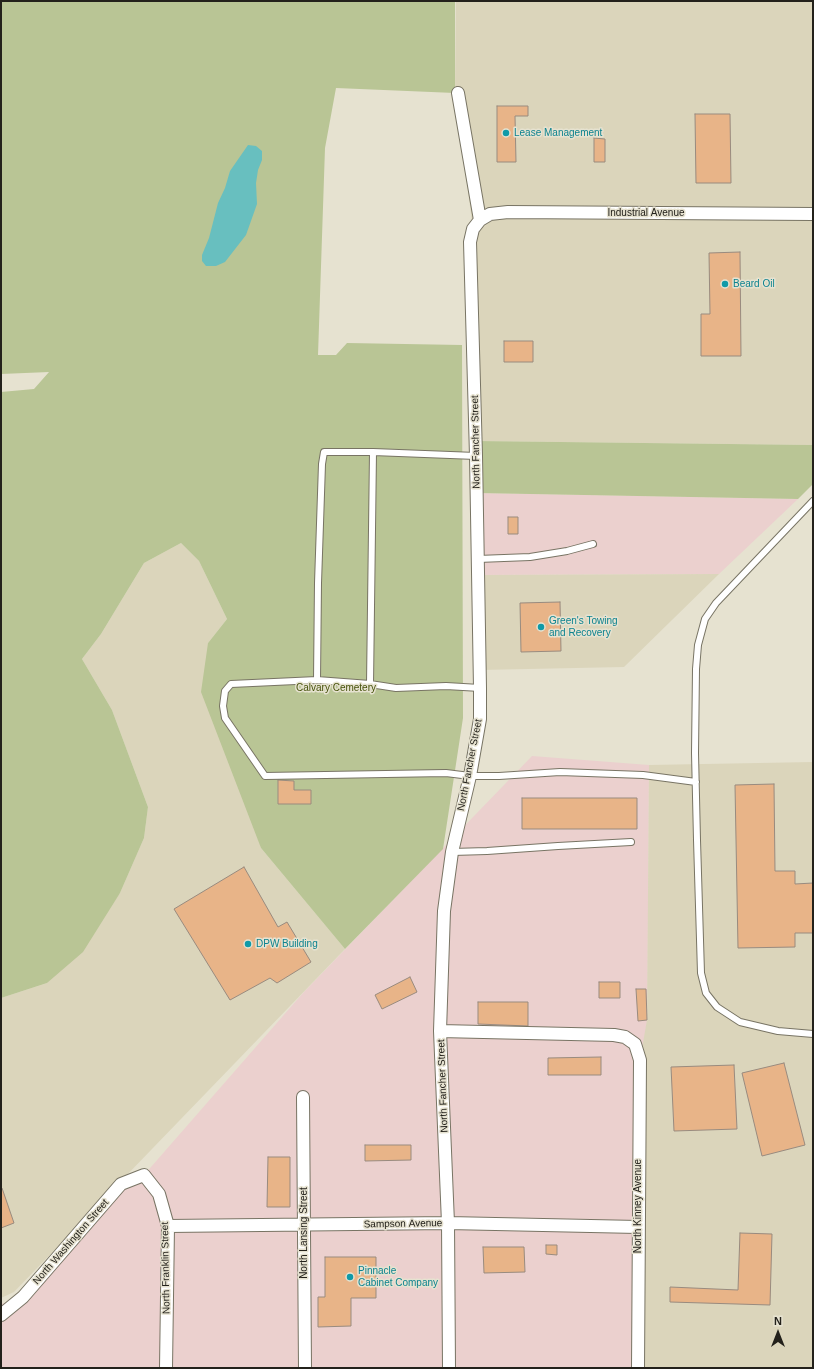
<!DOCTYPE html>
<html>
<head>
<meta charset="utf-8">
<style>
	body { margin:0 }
	#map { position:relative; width:814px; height:1369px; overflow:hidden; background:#e6e2d0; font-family:Helvetica,sans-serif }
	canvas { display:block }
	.frame { position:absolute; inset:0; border:2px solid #23211b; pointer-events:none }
	.north { position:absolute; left:758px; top:1313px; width:40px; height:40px; -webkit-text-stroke:3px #e6e2d0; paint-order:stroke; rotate:0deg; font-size:11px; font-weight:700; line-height:16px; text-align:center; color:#23211b }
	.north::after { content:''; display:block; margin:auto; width:14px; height:18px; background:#23211b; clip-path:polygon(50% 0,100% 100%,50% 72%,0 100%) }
</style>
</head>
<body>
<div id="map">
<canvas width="814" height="1369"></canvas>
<div class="frame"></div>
<div class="north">N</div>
</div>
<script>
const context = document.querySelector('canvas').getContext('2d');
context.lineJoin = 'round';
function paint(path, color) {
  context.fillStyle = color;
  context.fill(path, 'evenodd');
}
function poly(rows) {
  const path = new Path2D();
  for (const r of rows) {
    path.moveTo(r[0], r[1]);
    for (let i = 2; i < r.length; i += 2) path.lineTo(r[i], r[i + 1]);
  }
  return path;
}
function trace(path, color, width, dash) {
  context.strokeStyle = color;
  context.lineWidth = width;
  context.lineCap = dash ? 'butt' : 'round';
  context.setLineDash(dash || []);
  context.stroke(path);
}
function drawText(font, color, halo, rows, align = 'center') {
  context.font = font + ' Helvetica,sans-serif';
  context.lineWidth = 3;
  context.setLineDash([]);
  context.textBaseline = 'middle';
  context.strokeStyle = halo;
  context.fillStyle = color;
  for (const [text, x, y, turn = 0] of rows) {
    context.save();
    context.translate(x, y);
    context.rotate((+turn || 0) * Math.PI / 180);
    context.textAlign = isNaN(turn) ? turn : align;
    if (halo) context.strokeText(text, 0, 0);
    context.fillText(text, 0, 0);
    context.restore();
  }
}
paint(poly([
	[477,493,798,499,719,574,478,575],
	[532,756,649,765,645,1368,1,1368,1,1304,23,1297,121,1184,144,1175,303,993]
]), '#ebd0ce');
paint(poly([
	[456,1,813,1,813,445,476,441,473,229,455,93],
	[181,543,199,561,227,619,208,643,261,848,345,949,14,1292,1,1298,1,998,47,983,120,893,144,838,148,807,112,710,82,659,101,634,144,563],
	[719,574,624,667,480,670,478,575],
	[813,762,813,1368,642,1368,640,1060,647,1020,649,765]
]), '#dbd5bb');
paint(poly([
	[1,1,455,1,455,93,336,88,325,148,318,355,336,355,347,343,462,345,463,718,443,849,345,949,261,848,201,692,208,643,227,619,199,561,181,543,144,563,101,634,82,659,112,710,148,807,144,838,120,893,83,952,47,983,1,998,1,392,34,389,49,372,1,374],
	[476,441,813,445,813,484,798,499,477,493]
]), '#b9c595');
paint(poly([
	[248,145,256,146,262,151,262,160,258,170,256,183,257,204,246,235,225,262,216,266,206,266,202,261,202,255,209,238,218,203,225,188,230,171]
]), '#68bfbf');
const building = poly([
	[497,106,528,106,528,116,515,116,516,162,497,162,497,106],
	[695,114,730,114,731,183,696,183,695,114],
	[594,138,605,139,605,162,594,162,594,138],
	[740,252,741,356,701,356,701,314,710,314,709,253,740,252],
	[504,341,533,341,533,362,504,362,504,341],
	[508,517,518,517,518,534,508,534,508,517],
	[560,602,561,651,521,652,520,603,560,602],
	[278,780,294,781,294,790,311,790,311,804,278,804,278,780],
	[774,784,775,871,795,871,795,884,813,883,813,933,795,933,795,947,738,948,735,785,774,784],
	[522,798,637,798,637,829,522,829,522,798],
	[244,867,278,927,287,922,311,962,277,983,270,978,230,1000,174,909,244,867],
	[410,977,417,992,382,1009,375,995,410,977],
	[599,982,620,982,620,998,599,998,599,982],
	[636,989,646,989,647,1020,638,1021,636,989],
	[478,1002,528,1002,528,1026,478,1024,478,1002],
	[601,1057,601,1075,548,1075,548,1058,601,1057],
	[784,1063,805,1145,762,1156,742,1073,784,1063],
	[734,1065,737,1129,674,1131,671,1067,734,1065],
	[365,1145,411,1145,411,1160,365,1161,365,1145],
	[268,1157,290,1157,290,1207,267,1207,268,1157],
	[1,1188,2,1188,14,1223,1,1228,1,1188],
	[740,1233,772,1234,770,1305,670,1302,670,1287,738,1290,740,1233],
	[546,1245,557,1245,557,1255,546,1254,546,1245],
	[483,1247,524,1247,525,1272,484,1273,483,1247],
	[325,1257,376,1257,376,1298,351,1298,351,1326,318,1327,318,1297,325,1297,325,1257]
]);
paint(building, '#e8b488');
trace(building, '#998b7f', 1);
const lane = poly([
	[813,501,716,603,705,619,698,645,696,669,695,753,697,840,701,973,706,993,717,1007,740,1022,778,1031,813,1034],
	[478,559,530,557,567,551,593,544],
	[317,680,318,583,322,464,324,452,373,452,476,456],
	[370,684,373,452],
	[480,688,446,686,396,688,370,684,317,680,231,684,225,691,223,706,225,718,265,776,446,773,470,776,499,776,560,772,643,775,696,782],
	[452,852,487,851,558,846,631,842]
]);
const street = poly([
	[480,220,490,214,508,212,813,214],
	[440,1031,614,1035,625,1037,635,1044,640,1060,638,1368],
	[303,1097,305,1368],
	[168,1226,448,1223,638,1227],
	[1,1315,23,1297,121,1184,144,1175,159,1194,168,1226,166,1368],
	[449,1368,448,1223,440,1031,444,911,452,852,470,776,480,719,480,688,476,456,470,242,473,229,480,220,458,93]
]);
trace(lane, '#787464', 8);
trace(street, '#787464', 14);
trace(lane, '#fff', 6);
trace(street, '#fff', 12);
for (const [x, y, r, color] of [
	[506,133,4,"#0f9aa8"],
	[725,284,4,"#0f9aa8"],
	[541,627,4,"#0f9aa8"],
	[248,944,4,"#0f9aa8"],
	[350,1277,4,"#0f9aa8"]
]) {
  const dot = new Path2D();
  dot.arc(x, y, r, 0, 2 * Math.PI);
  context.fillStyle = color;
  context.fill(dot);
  trace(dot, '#e6e2d0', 1.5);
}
drawText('10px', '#0d838f', '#e6e2d0', [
	["Lease Management",514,133],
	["Beard Oil",733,284],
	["Green's Towing",549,621],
	["and Recovery",549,633],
	["DPW Building",256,944],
	["Pinnacle",358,1271],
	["Cabinet Company",358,1283]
], 'left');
drawText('10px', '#23211b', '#e6e2d0', [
	["Industrial Avenue",646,213],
	["North Fancher Street",476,442,-91],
	["North Fancher Street",470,765,-79],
	["North Fancher Street",443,1086,-92],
	["North Kinney Avenue",638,1206,-90],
	["Sampson Avenue",403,1224,-1],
	["North Lansing Street",304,1233,-90],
	["North Washington Street",71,1242,-49],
	["North Franklin Street",166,1268,-91]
]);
drawText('10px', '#47530c', '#e6e2d0', [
	["Calvary Cemetery",336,688]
]);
</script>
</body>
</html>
